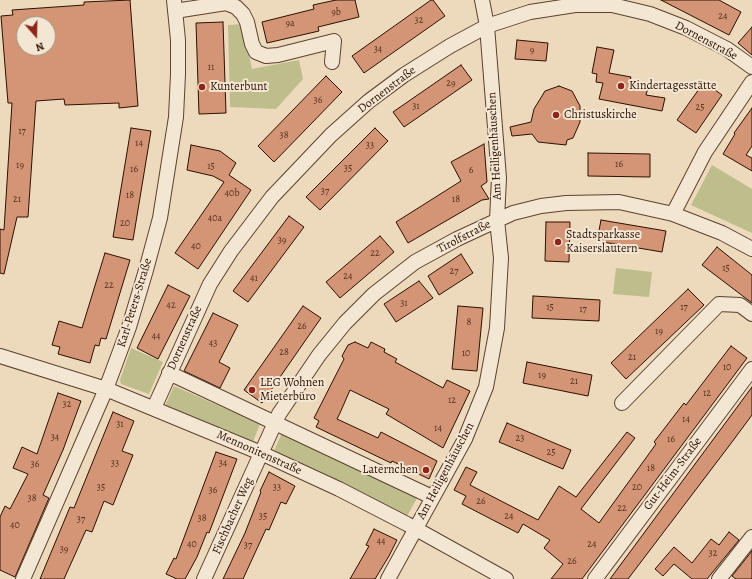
<!DOCTYPE html>
<html>
<head>
<meta charset="utf-8">
<style>
	body { margin:0 }
	#map { position:relative; width:752px; height:579px; overflow:hidden; background:#edd9bb; font-family:Alegreya,serif }
	canvas { display:block }
	.north { position:absolute; left:16px; top:16px; width:40px; height:40px; box-sizing:border-box; background:#f3e6d3; border:1px solid #a4907f; border-radius:50%; rotate:160deg; font-size:11px; font-weight:700; line-height:16px; text-align:center; color:#2d1000 }
	.north::after { content:''; display:block; margin:auto; width:14px; height:18px; background:#8f2418; clip-path:polygon(50% 0,100% 100%,50% 72%,0 100%) }
</style>
</head>
<body>
<div id="map">
<canvas width="752" height="579"></canvas>
<div class="north">N</div>
</div>
<script>
const context = document.querySelector('canvas').getContext('2d');
context.lineJoin = 'round';
function paint(path, color) {
  context.fillStyle = color;
  context.fill(path, 'evenodd');
}
function poly(rows) {
  const path = new Path2D();
  for (const r of rows) {
    path.moveTo(r[0], r[1]);
    for (let i = 2; i < r.length; i += 2) path.lineTo(r[i], r[i + 1]);
  }
  return path;
}
function trace(path, color, width, dash) {
  context.strokeStyle = color;
  context.lineWidth = width;
  context.lineCap = dash ? 'butt' : 'round';
  context.setLineDash(dash || []);
  context.stroke(path);
}
function drawText(font, color, halo, rows, align = 'center') {
  context.font = font + ' Alegreya,serif';
  context.lineWidth = 4;
  context.setLineDash([]);
  context.textBaseline = 'middle';
  context.strokeStyle = halo;
  context.fillStyle = color;
  for (const [text, x, y, turn = 0] of rows) {
    context.save();
    context.translate(x, y);
    context.rotate((+turn || 0) * Math.PI / 180);
    context.textAlign = isNaN(turn) ? turn : align;
    if (halo) context.strokeText(text, 0, 0);
    context.fillText(text, 0, 0);
    context.restore();
  }
}
paint(poly([
	[243,24,252,69,299,60,303,79,276,109,230,107,228,25],
	[712,165,752,189,752,233,691,205],
	[616,268,652,272,649,297,613,294],
	[131,348,163,362,149,394,121,384,120,380],
	[174,386,260,424,252,444,165,406],
	[282,433,417,498,406,518,273,453]
]), '#bebe8c');
const building = poly([
	[130,0,138,106,119,108,119,103,65,105,64,99,36,101,28,217,17,217,4,274,0,273,0,229,4,230,12,103,8,103,1,16,13,15,12,10,84,5,84,2,130,0],
	[24,24,48,24,48,48,24,48,24,24],
	[336,0,355,0,359,17,318,27,319,31,267,43,262,22,314,9,313,5,336,0],
	[431,0,433,0,445,16,364,73,352,56,431,0],
	[661,0,719,0,741,12,729,35,661,0],
	[223,22,226,113,199,114,196,23,223,22],
	[752,27,752,55,738,43,752,27],
	[517,40,548,43,546,61,515,59,517,40],
	[597,47,614,50,609,73,631,77,629,84,648,88,646,95,665,98,662,111,599,99,603,83,596,82,597,74,592,73,597,47],
	[461,65,472,80,404,127,393,112,461,65],
	[326,76,342,92,274,162,258,146,326,76],
	[704,82,722,95,696,133,677,120,704,82],
	[559,86,572,91,580,106,580,122,573,138,567,140,566,145,538,142,532,134,512,136,510,127,531,122,534,109,545,91,559,86],
	[752,108,752,146,746,155,752,158,752,171,723,154,735,134,734,133,752,108],
	[131,128,151,131,133,240,113,237,131,128],
	[375,128,388,141,320,210,306,197,375,128],
	[484,144,487,182,481,186,489,199,482,200,408,243,396,222,461,181,451,162,484,144],
	[191,145,220,151,236,163,229,175,251,190,198,269,175,253,224,182,213,176,187,170,191,145],
	[588,153,650,154,650,177,588,176,588,153],
	[289,216,304,227,248,302,233,291,289,216],
	[601,220,666,231,662,252,597,241,601,220],
	[546,222,570,222,569,262,545,261,546,222],
	[380,236,394,252,340,298,326,282,380,236],
	[717,247,752,275,752,303,702,265,717,247],
	[105,253,130,260,106,339,101,338,99,346,95,345,90,363,58,354,60,347,52,345,59,321,82,328,105,253],
	[461,254,473,273,439,295,428,276,461,254],
	[419,281,433,298,396,322,384,304,419,281],
	[168,285,190,296,158,359,137,348,168,285],
	[688,289,704,305,626,379,611,363,688,289],
	[533,296,600,300,599,321,532,318,533,296],
	[303,306,321,318,262,403,244,390,303,306],
	[458,306,483,308,477,371,452,369,458,306],
	[213,313,238,325,219,362,230,368,220,388,184,371,213,313],
	[355,342,368,348,371,342,385,349,384,352,397,359,395,362,443,388,447,380,470,391,443,448,386,414,389,409,350,390,340,413,337,419,378,438,381,432,437,461,429,479,392,461,391,463,316,427,319,421,314,418,344,359,342,356,348,345,355,342],
	[731,346,747,358,582,579,551,579,563,564,544,548,550,540,523,524,518,533,462,504,466,496,454,490,466,467,477,472,470,485,538,520,559,486,576,497,627,432,635,438,581,509,599,523,656,444,654,442,684,403,686,405,731,346],
	[527,362,592,375,588,396,523,383,527,362],
	[752,387,752,415,732,442,628,579,610,579,752,387],
	[58,393,81,401,63,450,43,495,49,498,15,577,0,570,0,517,5,506,10,509,28,474,13,468,22,447,37,454,58,393],
	[113,412,134,421,122,451,133,455,113,505,104,501,92,532,86,530,64,579,40,579,70,507,74,508,113,412],
	[507,423,571,450,563,469,499,442,507,423],
	[216,452,237,459,209,533,207,532,197,557,185,579,177,579,166,574,174,558,176,559,216,452],
	[269,472,295,486,286,504,281,502,269,530,266,529,243,579,223,579,245,533,261,492,260,491,269,472],
	[374,529,397,540,389,556,375,579,350,579,369,546,366,545,374,529],
	[729,532,739,540,707,579,692,579,674,564,663,576,655,569,674,547,692,563,711,539,719,545,729,532],
	[752,551,752,579,736,579,732,576,752,551]
]);
paint(building, '#d39575');
trace(building, '#2d1000', 1);
const minor = poly([
	[175,11,226,3,236,7,243,14,247,22,252,44,256,52,266,56,278,55,334,41,332,62],
	[673,214,705,152,752,82],
	[0,356,106,389,261,453,339,489,407,524,506,579],
	[169,373,432,497],
	[622,403,719,304,740,305,752,314],
	[154,408,210,284,231,251,272,197,331,135,369,101,404,75,450,46,487,26,530,12,575,5,612,5,650,14,686,28,727,49,752,67],
	[23,579,106,389,129,327,146,270,160,218,176,117,178,74,178,40,174,0],
	[204,579,279,414,319,355,345,323,374,294,415,262,457,239,513,213,541,206,566,203,619,202,673,214,722,233,752,249],
	[388,579,465,439,486,387,497,328,501,258,497,220,499,178,487,26,482,0],
	[595,579,752,369],
	[719,579,752,537]
]);
trace(minor, '#5d422f', 16);
trace(minor, '#f3e6d3', 14);
for (const [x, y, r, color] of [
	[621,86,4,"#8f2418"],
	[202,87,4,"#8f2418"],
	[556,115,4,"#8f2418"],
	[558,242,4,"#8f2418"],
	[252,390,4,"#8f2418"],
	[426,470,4,"#8f2418"]
]) {
  const dot = new Path2D();
  dot.arc(x, y, r, 0, 2 * Math.PI);
  context.fillStyle = color;
  context.fill(dot);
  trace(dot, '#f3e6d3', 1.5);
}
drawText('10px', '#56311d', null, [
	["9b",336,13],
	["24",723,17],
	["32",419,21],
	["9a",290,24],
	["34",378,50],
	["9",532,51],
	["11",211,68],
	["29",451,84],
	["36",318,101],
	["31",416,107],
	["25",700,108],
	["17",22,132],
	["38",284,136],
	["14",139,144],
	["33",370,146],
	["16",619,165],
	["19",20,166],
	["15",211,167],
	["35",348,169],
	["16",134,170],
	["6",471,171],
	["37",325,192],
	["40b",232,194],
	["18",130,196],
	["21",17,200],
	["18",456,200],
	["40a",215,219],
	["20",125,224],
	["39",282,241],
	["40",196,247],
	["22",375,254],
	["15",726,269],
	["27",454,272],
	["24",348,277],
	["41",254,279],
	["22",109,286],
	["31",404,304],
	["42",171,306],
	["15",550,308],
	["17",684,308],
	["17",583,310],
	["8",469,323],
	["26",302,327],
	["19",659,332],
	["44",156,337],
	["43",213,344],
	["28",284,353],
	["10",466,354],
	["21",632,358],
	["10",727,368],
	["19",542,376],
	["21",574,382],
	["12",707,394],
	["12",452,401],
	["32",67,405],
	["14",686,420],
	["31",120,425],
	["14",438,429],
	["34",55,438],
	["23",520,439],
	["16",671,440],
	["25",551,453],
	["33",115,464],
	["34",223,464],
	["36",35,465],
	["18",651,469],
	["35",101,488],
	["33",277,488],
	["20",637,488],
	["36",213,491],
	["38",32,499],
	["26",481,502],
	["22",622,509],
	["35",263,517],
	["24",509,517],
	["38",202,519],
	["37",81,520],
	["40",15,526],
	["44",381,542],
	["40",192,545],
	["24",592,545],
	["37",248,546],
	["39",64,550],
	["32",713,554],
	["26",572,562]
]);
drawText('12px', '#2d1000', '#f3e6d3', [
	["Dornenstraße",706,41,28],
	["Dornenstraße",387,90,-37],
	["Am Heiligenhäuschen",495,146,-93],
	["Tirolfstraße",464,237,-27],
	["Karl-Peters-Straße",135,303,-73],
	["Dornenstraße",185,338,-66],
	["Mennonitenstraße",259,453,24],
	["Am Heiligenhäuschen",446,471,-62],
	["Gut-Heim-Straße",673,474,-53],
	["Fischbacher Weg",233,516,-66]
]);
drawText('12px', '#2d1000', '#f3e6d3', [
	["Kindertagesstätte",629,86],
	["Kunterbunt",210,87],
	["Christuskirche",564,115],
	["Stadtsparkasse",566,235],
	["Kaiserslautern",566,249],
	["LEG Wohnen",260,383],
	["Mieterbüro",260,397],
	["Laternchen",418,470,"right"]
], 'left');
</script>
</body>
</html>
